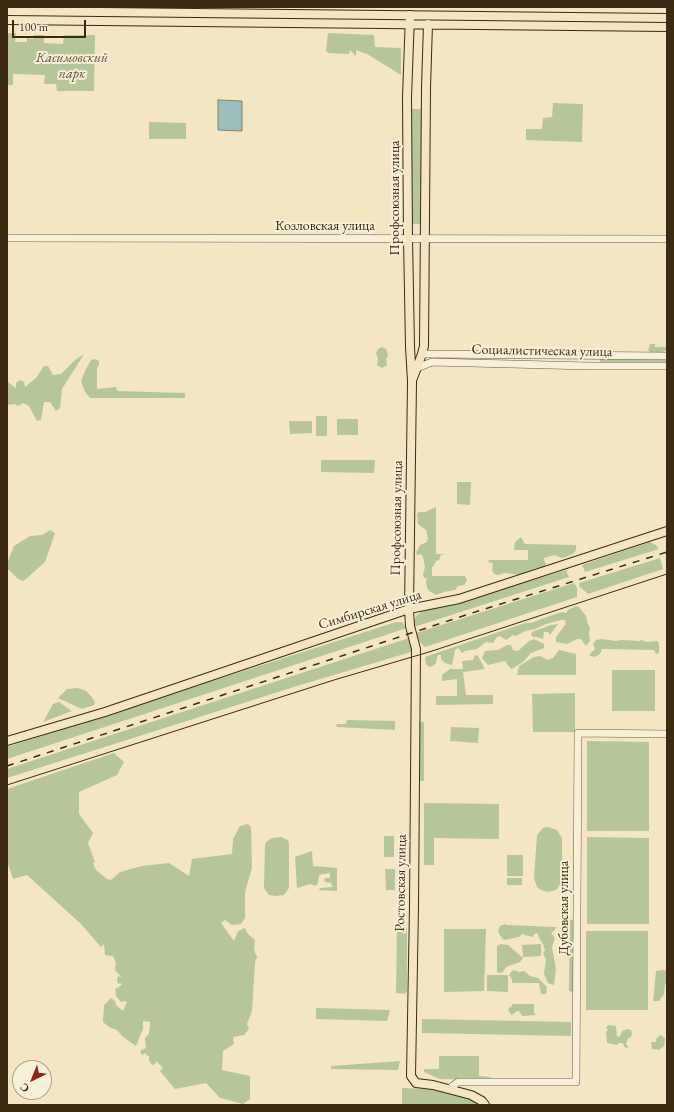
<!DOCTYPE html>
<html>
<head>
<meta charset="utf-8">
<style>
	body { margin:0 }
	#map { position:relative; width:674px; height:1112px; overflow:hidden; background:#f4e6c3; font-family:"EB Garamond",serif }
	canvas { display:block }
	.frame { position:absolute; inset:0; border:8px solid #3d2a12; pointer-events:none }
	.north { position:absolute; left:12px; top:1060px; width:40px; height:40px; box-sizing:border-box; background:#f8efd8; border:1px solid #ada089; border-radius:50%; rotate:223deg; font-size:11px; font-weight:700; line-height:16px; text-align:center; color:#3d2a12 }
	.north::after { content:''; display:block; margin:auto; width:14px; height:18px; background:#8f2418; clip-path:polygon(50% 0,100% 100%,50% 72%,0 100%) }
	.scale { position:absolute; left:12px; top:20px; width:74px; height:18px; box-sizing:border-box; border:2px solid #3d2a12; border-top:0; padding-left:5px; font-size:12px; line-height:14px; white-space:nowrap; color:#3d2a12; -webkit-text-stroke:3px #f8efd8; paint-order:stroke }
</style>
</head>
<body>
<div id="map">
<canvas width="674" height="1112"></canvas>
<div class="frame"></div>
<div class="north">С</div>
<div class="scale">100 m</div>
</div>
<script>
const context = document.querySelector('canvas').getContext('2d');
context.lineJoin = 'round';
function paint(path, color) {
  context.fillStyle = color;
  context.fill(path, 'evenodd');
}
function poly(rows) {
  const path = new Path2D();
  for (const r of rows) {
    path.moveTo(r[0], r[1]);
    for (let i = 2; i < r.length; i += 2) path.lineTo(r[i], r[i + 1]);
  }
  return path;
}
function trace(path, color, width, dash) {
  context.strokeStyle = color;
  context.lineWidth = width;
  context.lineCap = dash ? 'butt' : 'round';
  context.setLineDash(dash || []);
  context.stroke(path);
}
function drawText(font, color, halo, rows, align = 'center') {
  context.font = font + ' "EB Garamond",serif';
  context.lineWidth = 4;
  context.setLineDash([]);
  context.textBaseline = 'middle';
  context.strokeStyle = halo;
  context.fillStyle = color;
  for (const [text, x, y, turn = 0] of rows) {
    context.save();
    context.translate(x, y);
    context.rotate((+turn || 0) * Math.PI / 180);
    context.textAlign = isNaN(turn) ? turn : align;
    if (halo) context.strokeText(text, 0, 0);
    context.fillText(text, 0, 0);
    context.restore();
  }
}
paint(poly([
	[7,33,16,33,15,42,27,42,27,38,33,39,34,35,44,35,44,43,63,44,64,35,95,35,94,91,57,91,56,84,44,84,45,75,13,74,13,85,7,85],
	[328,33,374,35,375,47,401,48,401,75,367,54,356,50,356,56,350,50,349,54,329,53,326,51],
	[553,103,583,104,582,142,526,140,526,129,542,129,543,118,552,117],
	[412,109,424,109,423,224,410,224],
	[149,122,186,123,186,139,149,139],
	[650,344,655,344,655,347,667,347,667,350,660,353,651,353,648,350],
	[382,347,386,349,388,355,386,359,387,365,382,368,377,365,378,359,376,353,378,349],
	[84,354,62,389,60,408,56,411,50,402,44,402,41,420,37,421,29,406,23,403,18,406,15,404,7,405,7,380,9,383,16,388,16,383,20,380,24,382,25,387,36,378,44,366,48,366,53,375,61,374,75,360],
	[94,359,99,361,99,365,97,368,97,389,116,387,117,391,185,393,185,398,90,398,85,392,81,381,86,369,91,360],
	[600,359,667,359,667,363,600,362],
	[316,416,327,416,327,436,316,436],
	[337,419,358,419,358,435,337,435],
	[289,421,312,421,312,433,290,434],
	[321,460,375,460,374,473,321,472],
	[457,482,471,482,470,505,457,504],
	[436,507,436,554,445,554,441,555,439,560,436,561,433,567,432,567,432,576,465,576,467,581,464,585,458,586,455,590,444,592,436,595,429,591,427,588,426,582,427,578,424,578,423,575,425,567,423,557,421,554,417,555,416,553,420,545,427,542,428,538,426,530,418,524,417,514,419,512,425,512],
	[50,530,55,533,45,562,26,579,22,581,17,578,7,568,7,564,14,546,30,536,42,535],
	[521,537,523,540,524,543,526,544,576,545,576,550,573,554,565,557,562,558,554,555,544,558,544,560,546,564,544,567,541,569,536,568,520,575,505,573,498,575,494,574,492,570,493,564,492,563,488,562,489,560,528,560,528,550,514,550,515,542],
	[650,542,656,545,659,549,585,572,582,565],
	[660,558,663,569,588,594,579,586,579,583],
	[566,570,569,577,414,627,413,623,417,615,423,611,457,603],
	[574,583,577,588,577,597,425,647,420,642,416,633],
	[576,606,579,607,586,616,588,624,590,628,589,634,590,641,586,646,581,639,577,639,567,644,556,642,556,637,566,624,565,620,561,620,546,624,535,629,525,631,516,636,513,635,506,640,500,636,497,637,493,643,486,642,477,649,465,651,462,653,458,648,455,650,452,665,445,663,441,659,441,655,438,655,437,658,436,663,433,666,429,667,426,664,425,657,525,623,531,623,558,613,563,612,566,613,568,610],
	[396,622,402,622,407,628,7,759,7,747],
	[558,624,550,635,548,632,544,632,543,639,537,637,533,637,531,635,532,632,551,625],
	[409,638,412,646,411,652,297,686,7,778,7,769],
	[534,639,544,644,544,648,531,653,523,662,512,669,510,668,505,661,488,665,482,658,485,651,498,650,507,645,511,645,513,650,518,651,529,641],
	[602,639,616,641,621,640,640,641,641,640,647,642,658,641,659,644,659,653,656,654,654,650,602,649,600,654,595,657,591,656,589,655,595,649,593,644,596,640],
	[559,650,576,654,576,675,517,675,519,666,534,657,540,656,548,660,553,658],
	[475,655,478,656,485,669,463,672,466,695,493,695,493,704,436,705,436,696,457,696,457,679,442,681,442,675,450,669,463,669,462,661,473,660],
	[612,670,655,670,655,711,612,711],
	[78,688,86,691,91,696,95,702,94,705,82,709,58,698,67,689],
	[575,693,575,732,533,732,532,694],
	[59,702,72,711,43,722,53,704],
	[347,720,395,721,395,730,337,727,336,724,346,724],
	[418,722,424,722,424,781,418,781],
	[451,727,479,728,478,743,450,741],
	[587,741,649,742,649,831,587,831],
	[114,753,124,762,117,775,79,792,79,814,93,833,88,843,95,862,93,863,96,870,107,879,111,880,120,872,142,866,169,863,189,876,192,859,232,854,233,839,240,826,248,824,251,827,252,868,245,892,245,918,241,924,232,925,225,920,221,923,234,941,238,931,245,928,248,934,255,940,254,950,257,957,255,962,252,1011,247,1024,249,1029,244,1035,233,1037,234,1044,223,1051,222,1070,250,1076,250,1099,243,1104,220,1098,206,1083,175,1089,160,1071,163,1068,156,1061,155,1064,152,1065,149,1061,149,1056,146,1055,146,1053,142,1055,140,1051,146,1048,145,1038,149,1034,150,1022,143,1021,143,1029,136,1046,122,1036,117,1030,109,1027,103,1022,104,1005,111,998,115,1001,116,1005,123,1011,127,1002,124,1001,121,1002,116,996,115,989,119,987,122,984,120,983,118,984,117,980,118,976,121,977,115,970,116,963,113,956,105,955,104,944,101,947,81,924,27,875,13,879,7,861,7,789],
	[424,803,499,804,499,839,434,838,434,865,424,865],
	[548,827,557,830,562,838,562,882,556,890,548,892,541,890,537,887,534,878,537,835,543,828],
	[384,836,394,836,394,857,384,857],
	[281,837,288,840,289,844,289,888,284,895,276,896,269,895,264,888,265,845,266,842,272,838],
	[587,837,649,838,649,924,587,924],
	[312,851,313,866,337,868,337,891,319,890,320,888,333,887,330,882,328,883,324,881,325,878,330,878,330,873,319,875,318,883,316,886,310,884,297,888,295,857],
	[507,855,523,855,523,876,507,876],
	[385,869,395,869,395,890,386,890],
	[507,878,522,878,522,885,507,885],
	[562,919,574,920,574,992,569,991,570,923,560,922],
	[403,923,407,928,407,991,405,994,396,993,397,924],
	[505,924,506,925,556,927,555,930,551,933,555,938,552,947,556,969,554,985,548,983,544,974,546,960,543,953,545,950,543,944,539,938,538,934,536,933,532,937,522,934,519,937,504,940,501,937,498,931,500,926],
	[444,929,486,929,484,991,444,992],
	[586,931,648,931,648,1010,586,1010],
	[501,944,508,945,523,958,520,962,506,967,503,972,499,973,497,972,497,946],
	[541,944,541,956,523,957,522,945],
	[514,970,519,972,524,971,530,976,538,978,547,987,546,994,541,994,539,983,512,983,512,979,509,975,511,972],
	[664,970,667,971,667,983,665,984,664,994,659,1001,653,1001,656,971],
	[487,975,508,975,508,992,487,991],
	[512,1004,534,1004,534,1013,536,1015,522,1016,519,1011,517,1011,513,1014,511,1015,508,1009,512,1006],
	[316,1008,390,1010,387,1021,316,1019],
	[422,1019,571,1022,571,1036,422,1033],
	[608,1025,616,1026,617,1037,620,1036,622,1031,627,1029,631,1030,632,1034,631,1037,628,1038,626,1044,629,1048,624,1047,623,1043,619,1043,617,1045,607,1043,606,1032,608,1030,606,1028],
	[661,1035,665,1039,664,1046,659,1050,652,1049,651,1042,656,1042,656,1039,659,1036],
	[439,1056,479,1056,479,1076,491,1077,491,1080,440,1079,424,1072,424,1069,439,1069],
	[400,1061,398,1070,331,1069,331,1066],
	[402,1088,433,1089,444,1091,475,1100,479,1105,402,1105]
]), '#b6c698');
const water = poly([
	[218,100,242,101,242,131,218,130,218,100]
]);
paint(water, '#9fbdbc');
trace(water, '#788278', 1);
const minor = poly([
	[7,238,667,239],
	[422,354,667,356],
	[417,368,432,362,589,366,667,366],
	[449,1089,458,1082,576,1082,578,733,667,734]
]);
const major = poly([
	[7,11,667,18],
	[410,15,407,97,408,238,410,347,412,381,409,609,410,626,416,649,414,906,411,1076,416,1083,433,1085,471,1095,482,1101,485,1105],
	[7,20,667,27],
	[413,378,422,354,424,346,426,88,428,24],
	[7,741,105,712,409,609,459,599,667,531]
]);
trace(minor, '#6b593e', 8);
trace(major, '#3d2a12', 10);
trace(minor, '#f8efd8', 7);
trace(major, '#f4e6c3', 8);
trace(poly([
	[7,785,334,680,429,652,667,574]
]), '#3d2a12', 1);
trace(poly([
	[7,766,472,613,667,552]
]), '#3d2a12', 1.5, [7, 7]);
drawText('italic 14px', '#5b5134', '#f8efd8', [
	["Касимовский",72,58],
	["парк",72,74]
]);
drawText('14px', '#3d2a12', '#f8efd8', [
	["Профсоюзная улица",395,198,-90],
	["Козловская улица",325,226],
	["Социалистическая улица",542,351,1],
	["Профсоюзная улица",397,518,-89],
	["Симбирская улица",370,610,-17],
	["Ростовская улица",401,883,-89],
	["Дубовская улица",564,908,-90]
]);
</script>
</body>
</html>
